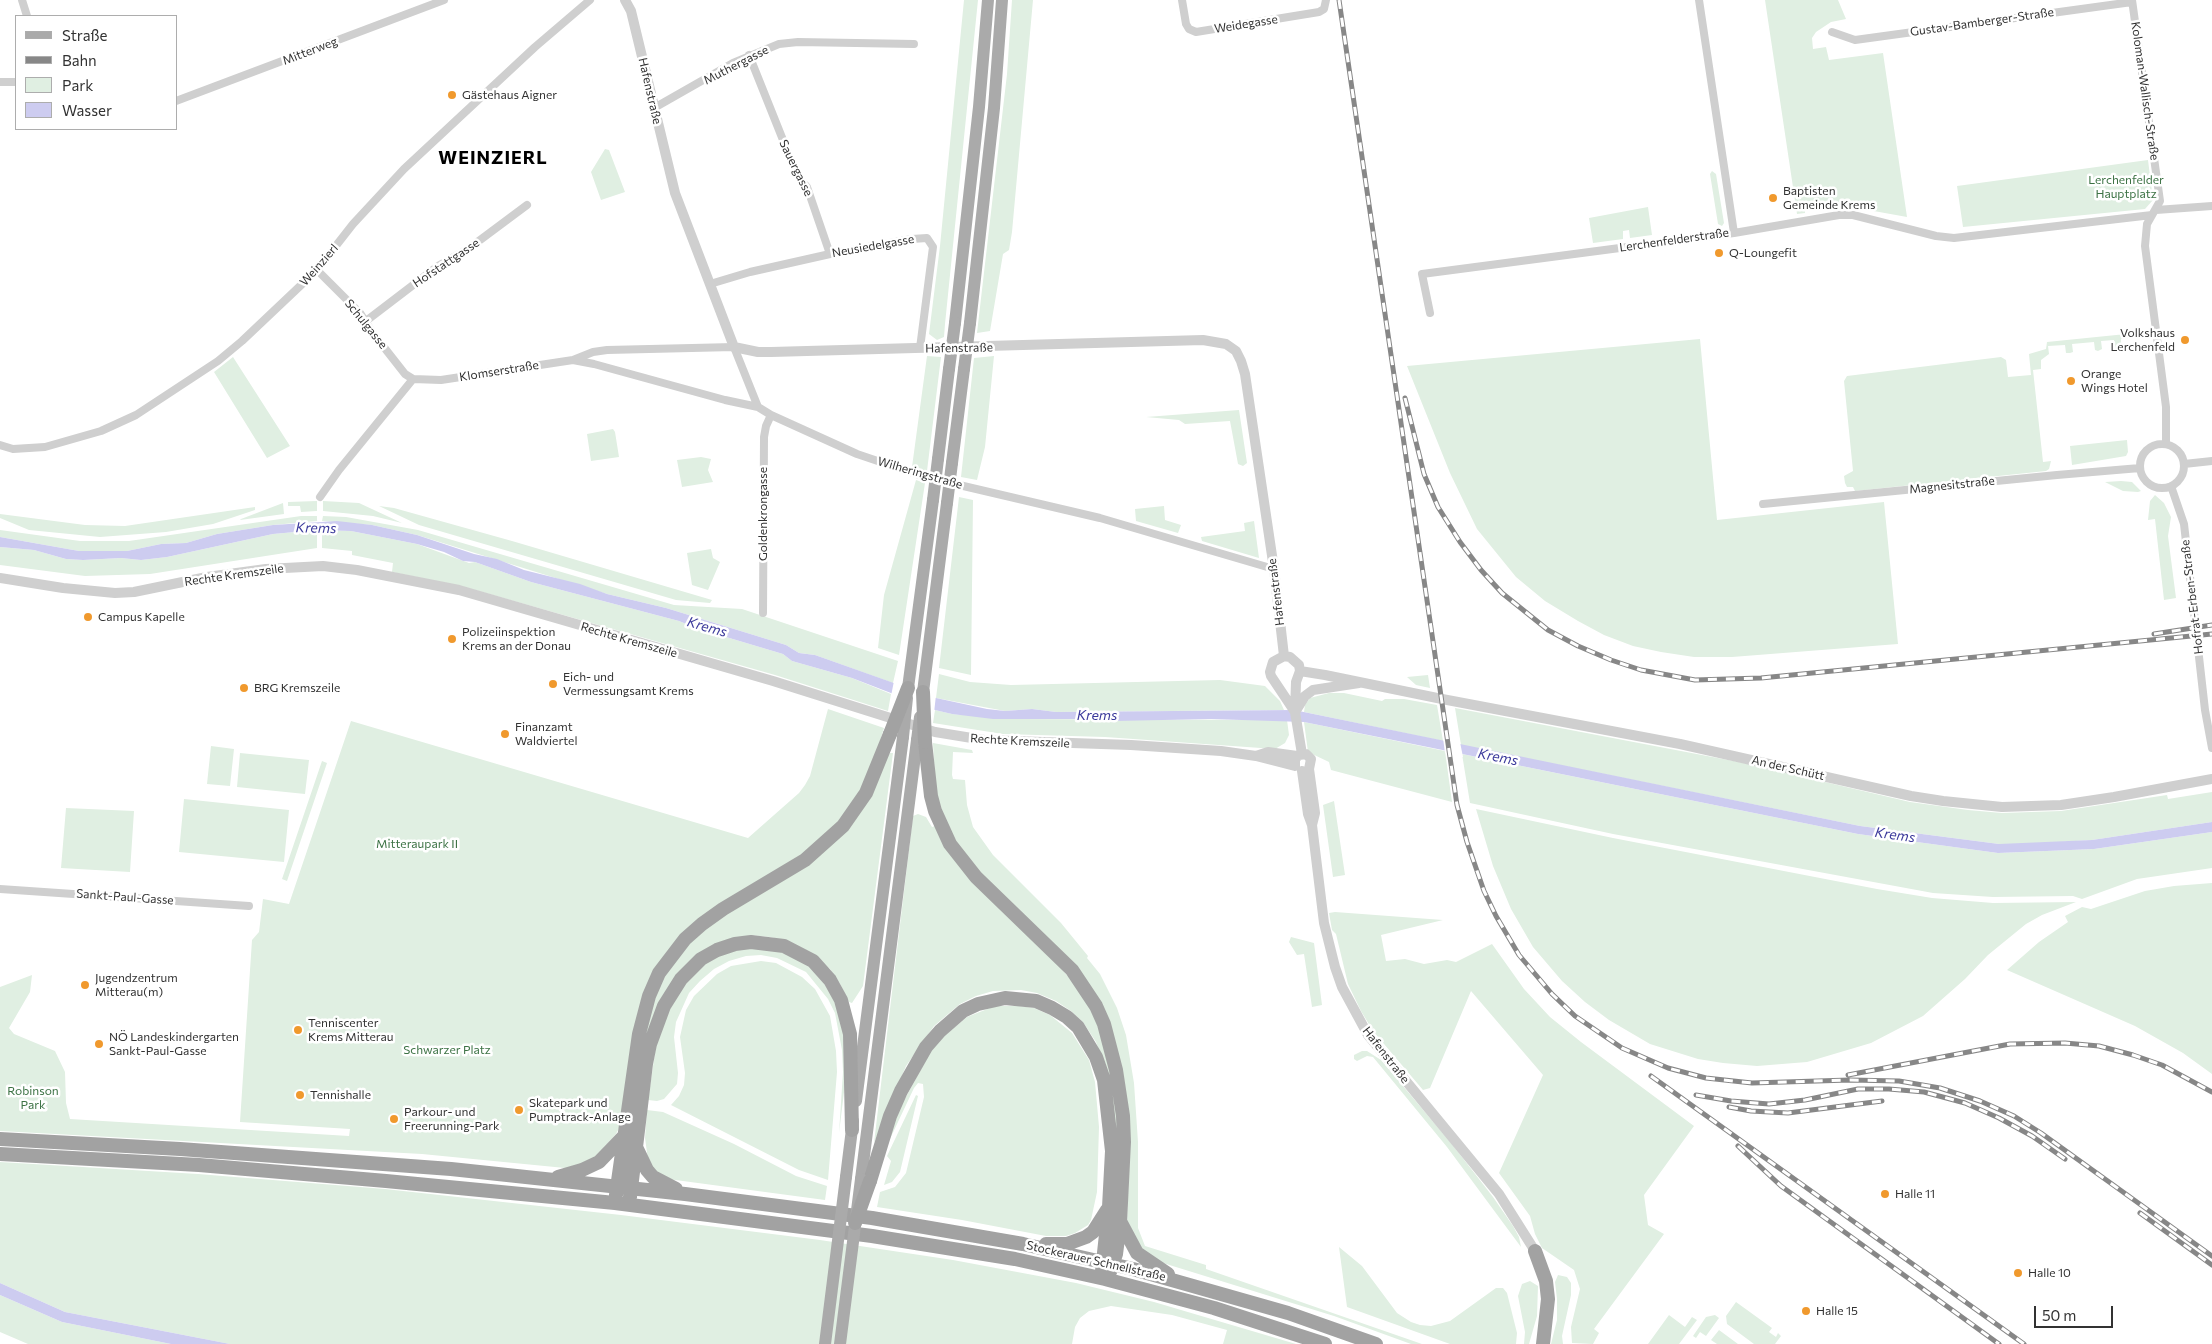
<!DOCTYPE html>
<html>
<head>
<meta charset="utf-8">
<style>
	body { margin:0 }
	#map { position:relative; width:2212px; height:1344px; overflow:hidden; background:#fff; font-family:Commissioner,sans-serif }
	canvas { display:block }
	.legend { position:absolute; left:15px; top:15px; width:162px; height:115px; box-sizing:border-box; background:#fff; border:1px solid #adadad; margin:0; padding:6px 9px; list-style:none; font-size:15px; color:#323232 }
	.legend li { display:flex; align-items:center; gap:10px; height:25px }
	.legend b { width:25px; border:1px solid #adadad }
	.scale { position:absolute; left:2034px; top:1306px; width:79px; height:22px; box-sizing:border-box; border:2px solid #323232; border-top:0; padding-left:6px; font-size:15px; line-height:18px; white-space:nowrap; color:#323232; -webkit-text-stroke:4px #fff; paint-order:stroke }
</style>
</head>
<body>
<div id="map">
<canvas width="2212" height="1344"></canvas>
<ul class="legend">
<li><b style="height:6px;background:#aaa"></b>Straße</li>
<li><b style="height:6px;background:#878787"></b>Bahn</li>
<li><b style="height:14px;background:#e0efe2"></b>Park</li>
<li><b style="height:14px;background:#cdccf0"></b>Wasser</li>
</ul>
<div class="scale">50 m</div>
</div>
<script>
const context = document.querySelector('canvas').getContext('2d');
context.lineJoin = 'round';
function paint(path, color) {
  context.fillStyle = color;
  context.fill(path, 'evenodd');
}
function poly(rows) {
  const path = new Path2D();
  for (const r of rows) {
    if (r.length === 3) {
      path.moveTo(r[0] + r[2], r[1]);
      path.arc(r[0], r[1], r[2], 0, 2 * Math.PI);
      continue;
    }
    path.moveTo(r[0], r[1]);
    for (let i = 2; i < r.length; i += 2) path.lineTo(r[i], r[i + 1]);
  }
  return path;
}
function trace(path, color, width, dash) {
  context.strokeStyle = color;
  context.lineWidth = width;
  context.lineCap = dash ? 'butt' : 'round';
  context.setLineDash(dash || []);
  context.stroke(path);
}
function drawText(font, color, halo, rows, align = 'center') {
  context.font = font + ' Commissioner,sans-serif';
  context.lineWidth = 5;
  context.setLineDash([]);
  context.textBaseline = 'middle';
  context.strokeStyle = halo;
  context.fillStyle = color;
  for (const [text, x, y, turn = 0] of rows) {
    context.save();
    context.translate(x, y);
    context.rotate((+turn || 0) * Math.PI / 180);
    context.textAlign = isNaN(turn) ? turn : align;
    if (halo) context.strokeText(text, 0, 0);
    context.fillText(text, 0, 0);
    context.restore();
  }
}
paint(poly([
	[964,0,978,0,945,324,944,337,937,340,929,334,940,246],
	[1012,0,1033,0,1012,232,1009,250,1003,254,990,331,977,333,1007,74],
	[1765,0,1838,0,1846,19,1831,22,1816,32,1812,38,1813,49,1826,47,1829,60,1883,53,1907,217,1846,206,1826,210,1825,203,1805,207,1805,213,1797,214],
	[605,149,609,150,625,192,601,200,591,172],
	[2148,160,2153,200,2145,209,1963,227,1957,186],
	[1712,171,1716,174,1724,223,1722,226,1718,224,1710,174],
	[1648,207,1652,235,1630,238,1629,230,1623,231,1623,239,1593,243,1589,218],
	[2136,333,2136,337,2121,339,2121,347,2119,349,2115,348,2114,340,2101,341,2102,349,2098,351,2095,350,2094,342,2072,344,2073,352,2070,353,2066,353,2065,345,2048,346,2049,354,2041,360,2041,369,2033,370,2043,462,2051,461,2049,469,2046,471,1855,491,1853,487,1847,487,1845,483,1844,476,1853,471,1844,381,1847,376,2001,357,2006,360,2008,377,2031,375,2029,354,2046,349,2047,342],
	[1700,339,1717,520,1884,502,1898,644,1732,657,1694,657,1661,652,1633,646,1604,635,1578,621,1545,601,1516,577,1477,529,1450,473,1407,366],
	[927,356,941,357,927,471,912,467],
	[994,356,985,447,977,480,961,477,974,358],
	[233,357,290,446,267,458,214,372],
	[1239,410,1247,463,1243,466,1238,464,1230,421,1185,424,1179,420,1146,417],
	[613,429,615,432,619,457,591,461,587,434],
	[2127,440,2128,452,2126,456,2072,465,2070,446],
	[701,457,711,459,708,470,713,482,682,487,677,460],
	[916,480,925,483,899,655,878,648,884,595],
	[2121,481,2132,482,2141,491,2138,492,2123,491,2105,482],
	[2155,495,2164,503,2171,517,2168,536,2176,598,2164,600,2155,519,2148,520,2150,501],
	[959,497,973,500,971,675,939,668],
	[317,501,317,511,301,512,300,506,288,506,288,502],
	[323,501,359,503,402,523,373,516,323,511],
	[283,503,284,514,240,520,241,519],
	[379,506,394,508,512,541,712,600,710,603,676,600,419,525],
	[1164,506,1165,520,1181,525,1178,533,1136,521,1135,509],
	[255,507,255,510,213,524,166,532,100,537,29,530,0,518,0,514,85,525,125,526],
	[301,516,317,516,317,521,273,525,217,534,186,543,161,544,127,551,79,551,0,537,0,530,80,541,129,541],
	[323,516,346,517,418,530,674,605,742,609,898,661,893,683,815,655,799,653,786,645,666,608,607,594,417,535,372,525,322,521],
	[1254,521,1259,558,1202,541,1201,537,1245,531,1244,523],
	[317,530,317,548,150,574,85,576,0,565,0,547,34,550,66,559,83,560,121,558,141,560,167,557,273,534],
	[322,530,351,531,417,544,469,563,475,562,531,582,679,621,696,628,783,654,792,661,852,678,891,694,888,711,775,675,461,586,392,572,393,563,352,555,352,551,322,548],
	[711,549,713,558,720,562,708,590,692,585,687,553],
	[939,674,970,682,1011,685,1220,680,1265,686,1280,701,1284,710,1056,712,1032,709,1005,711,936,698],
	[1428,675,1430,688,1416,685,1407,677],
	[1329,693,1344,693,1382,701,1385,699,1404,699,1437,705,1443,741,1304,712,1305,705,1310,698],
	[1455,708,1744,763,1910,802,1968,810,2002,813,2061,811,2167,795,2168,799,2212,792,2212,822,2092,840,2027,844,1999,844,1860,826,1461,745],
	[828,709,884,728,873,764,862,791,840,823,802,856,721,904,643,993,633,1033,621,1124,616,1134,595,1157,576,1166,565,1168,422,1154,0,1131,0,987,32,975,30,992,9,1028,14,1034,55,1051,65,1072,66,1103,70,1119,349,1136,350,1129,240,1122,252,940,259,932,263,899,289,904,351,721,748,838,799,793,805,785,810,776],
	[935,710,952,714,1013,719,1287,720,1289,735,1285,743,1275,749,1105,737,1003,734,933,723],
	[1304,722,1445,751,1452,802,1331,770,1329,762,1308,752],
	[933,743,972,750,973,753,953,752,952,775,953,779,965,780,967,805,973,827,993,855,1061,923,1088,956,1087,958,1100,974,1117,1008,1126,1035,1134,1083,1138,1142,1138,1228,1145,1246,1206,1265,1206,1269,1422,1344,1411,1344,1334,1316,1163,1263,1144,1252,1127,1222,1129,1169,1100,1004,971,865,948,828,936,795],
	[211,746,234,749,230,786,207,784],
	[240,753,309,760,305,794,237,787],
	[890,753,893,753,863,986,852,1003,849,1002,839,982,830,969,802,948,786,940,769,937,750,935,686,965,640,1056,653,997,674,959,705,927,808,864],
	[1462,754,1858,834,1998,853,2094,849,2212,832,2212,868,2137,879,2082,899,2073,896,1993,897,1933,893,1613,834,1470,803],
	[322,761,327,763,287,881,282,879],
	[184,799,289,810,284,862,179,852],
	[1334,801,1345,875,1333,877,1323,805],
	[66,808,134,811,130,872,61,868],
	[1476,809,1613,838,1877,889,1932,898,1993,903,2076,902,2042,915,2026,924,1988,955,1965,979,1923,1016,1871,1043,1807,1062,1757,1066,1723,1063,1698,1059,1650,1044,1609,1020,1585,1002,1562,981,1533,947,1511,909,1493,866],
	[918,814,926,817,932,827,935,826,1081,991,1099,1026,1116,1095,1120,1169,1110,1079,1096,1042,1083,1022,1071,1011,1056,1001,1037,993,1021,990,993,991,976,996,960,1004,934,1026,906,1066,874,1143,913,816],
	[2212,883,2212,1074,2183,1053,2135,1026,2007,970,2039,942,2068,922,2065,916,2082,907,2091,909,2145,891,2174,886],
	[1335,912,1443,920,1381,935,1386,961,1405,959,1424,964,1447,960,1456,962,1492,944,1524,989,1550,1017,1581,1042,1694,1126,1644,1195,1648,1225,1664,1234,1594,1329,1599,1333,1593,1344,1572,1343,1571,1327,1580,1289,1574,1270,1542,1248,1535,1234,1530,1216,1499,1173,1543,1075,1471,991,1430,1088,1423,1090,1373,1031,1361,1011,1348,984,1336,934,1332,930,1329,913],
	[1291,937,1314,943,1322,1005,1312,1007,1304,954,1297,955,1289,942],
	[751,946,783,951,809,966,820,977,836,1002,845,1034,846,1076,839,1133,843,1072,842,1050,835,1013,828,999,806,972,777,958,761,955,746,956,729,961,714,969,700,981,689,993,676,1022,674,1037,678,1073,677,1084,664,1099,657,1101,648,1100,656,1046,668,1008,694,972,719,954],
	[761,961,776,963,802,977,815,989,830,1016,836,1051,837,1072,828,1180,799,1170,671,1105,679,1096,684,1085,685,1073,680,1037,686,1010,694,996,717,974,731,966],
	[995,1006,1019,1006,1034,1008,1050,1015,1072,1033,1089,1060,1095,1082,1099,1127,1097,1192,1091,1220,1088,1225,1075,1233,1066,1236,1046,1236,962,1220,877,1207,880,1192,895,1187,906,1173,924,1097,923,1084,918,1083,914,1088,889,1141,895,1117,931,1051,944,1036,967,1017],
	[1362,1051,1367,1051,1381,1060,1451,1143,1493,1197,1513,1226,1519,1237,1521,1247,1447,1147,1373,1057,1367,1056,1357,1061,1354,1059,1354,1055],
	[916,1095,918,1096,900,1172,892,1182,884,1185,891,1161,887,1156],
	[647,1110,663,1112,734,1144,796,1176,827,1186,825,1200,668,1179,656,1172,648,1160,645,1138],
	[0,1162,198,1174,385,1189,621,1215,820,1240,953,1260,1076,1283,1154,1302,1296,1344,1223,1344,1227,1330,1172,1315,1111,1306,1089,1311,1080,1318,1075,1327,1072,1344,230,1344,65,1312,0,1283],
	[1339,1247,1362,1266,1397,1313,1411,1322,1420,1325,1431,1326,1450,1321,1496,1288,1503,1288,1507,1293,1517,1333,1516,1344,1450,1344,1347,1307],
	[1558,1275,1567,1277,1571,1283,1571,1295,1562,1336,1563,1344,1551,1344,1557,1320,1557,1299,1555,1282],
	[1530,1281,1538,1286,1537,1316,1529,1344,1524,1344,1525,1332,1518,1296,1522,1284],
	[0,1295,62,1322,171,1344,28,1344,0,1332],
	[1736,1302,1772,1328,1769,1332,1776,1337,1778,1333,1781,1336,1775,1344,1754,1344,1727,1324,1726,1316],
	[1669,1315,1685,1327,1692,1317,1697,1320,1679,1344,1648,1344],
	[1715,1315,1719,1318,1706,1336,1700,1332,1696,1338,1693,1336,1706,1317],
	[1719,1330,1738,1344,1717,1344,1711,1340]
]), '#e0efe2');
paint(poly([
	[337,521,372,525,417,535,474,554,497,559,524,570,580,584,607,594,666,608,786,645,799,653,815,655,936,698,987,709,1005,711,1032,709,1056,712,1294,710,1860,826,1999,844,2092,840,2212,822,2212,832,2094,849,1998,853,1858,834,1304,722,1211,719,1114,721,1108,719,993,719,952,714,935,710,852,678,792,661,783,654,696,628,679,621,531,582,475,562,463,561,444,552,417,544,351,531,317,530,273,534,167,557,141,560,121,558,83,560,66,559,34,550,0,547,0,537,79,551,127,551,161,544,186,543,217,534,273,525],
	[0,1283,65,1312,230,1344,171,1344,62,1322,0,1295]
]), '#cdccf0');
paint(poly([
	[894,681,936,695,934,713,891,696],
	[1443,738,1460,742,1463,757,1445,753]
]), '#fff');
trace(poly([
	[22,0,27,16],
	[1182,0,1186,24,1189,29,1196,32,1319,12,1324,9,1326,0],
	[2132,0,2160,201,2147,224,2145,246,2166,407,2166,444],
	[1832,32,1855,40,2132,2],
	[749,55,797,175,807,187,830,254],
	[0,82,16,82],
	[176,101,444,0],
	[654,108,733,63,779,44,798,42,914,44],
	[2156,210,2212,206],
	[1734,233,1839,215,1853,215,1936,236,1954,238,2152,215],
	[317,270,360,313,372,332,405,374,413,379,441,380,573,360,593,352,607,350,734,347,758,407],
	[710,284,750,272,830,254,912,239,927,238,933,247,920,348],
	[1430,313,1422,274,1734,233,1699,0],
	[366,321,438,266,468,249,527,205],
	[573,360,594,364,725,400,758,407,771,415,857,454,925,477,1100,518,1274,569],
	[2162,466,22],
	[0,445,13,449,45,447,101,431,136,415,218,361,242,341,317,270,353,224,404,169,535,47,590,0],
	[2184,464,2212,461],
	[2171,486,2184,524,2205,710,2212,748],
	[320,497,339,470,413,379],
	[1763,504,2057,475,2140,468],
	[763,613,764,437,766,426,771,415],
	[0,889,249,906]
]), '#cfcfcf', 8);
trace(poly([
	[625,0,631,11,675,193,734,347,758,352,771,352,1203,340,1226,344,1236,351,1241,361,1245,374,1274,569,1284,656],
	[0,578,63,588,115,593,134,592,207,577,266,569,323,566,357,570,459,590,773,681,935,732,984,740,1131,745,1221,751,1256,756,1295,766],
	[1300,671,1325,675,1442,699,1680,744,1911,796,1943,801,2002,807,2061,805,2114,797,2212,779],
	[1295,712,1271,676,1270,672,1273,662,1284,656,1290,657,1299,665,1300,671,1296,682,1295,712,1302,754],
	[1295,712,1305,696,1313,690,1359,683],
	[1256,756,1268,752,1297,756],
	[1295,766,1295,759,1299,755,1306,754,1311,759,1309,769,1315,813,1312,825],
	[1302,771,1308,814,1312,825,1324,923,1335,967,1342,987,1368,1035,1499,1194,1535,1251]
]), '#cfcfcf', 10);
trace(poly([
	[955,323,979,107,988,0],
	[970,323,994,108,1002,0],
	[938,459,949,369],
	[952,463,964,369],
	[908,688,933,500],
	[923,692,947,503],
	[856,1101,903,737],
	[846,1177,853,1121],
	[861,1179,917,740]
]), '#aaa', 12);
trace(poly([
	[925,742,931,796,935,811,950,844,976,877,1072,970,1096,1006,1104,1024,1116,1070,1123,1116,1124,1142,1120,1223,1116,1254,1110,1272],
	[0,1139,180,1149,451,1169,685,1194,872,1218,1023,1244,1133,1269,1288,1313,1376,1344],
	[637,1149,647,1170,653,1177,676,1189],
	[0,1154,199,1165,386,1181,615,1203,872,1236,1015,1259,1105,1279,1214,1308,1325,1344],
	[558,1177,582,1170,599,1162,625,1135],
	[870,1181,890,1116,901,1091,926,1047,940,1031,963,1011,978,1004,1005,998,1036,1001,1052,1008,1067,1017,1078,1027,1096,1057,1104,1080,1112,1151,1109,1207,1102,1271],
	[616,1195,639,1034,649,996,659,973,685,939,702,924,723,909,805,860,843,826,866,793,890,734],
	[630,1197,646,1064,650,1044,664,1006,681,979,701,959,717,950,735,944,751,942,784,946,813,961,830,980,841,1000,850,1034,852,1130],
	[1121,1223,1137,1253,1168,1274],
	[1046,1244,1067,1244,1086,1237,1093,1232,1107,1210],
	[1535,1251,1546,1281,1548,1299,1543,1344]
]), '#a2a2a2', 14);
const rail = poly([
	[1339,0,1457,805,1467,842,1484,891,1496,916,1519,955,1552,994,1575,1016,1622,1048,1668,1068,1706,1078,1752,1083,1850,1080,1899,1081,1940,1088,1980,1101,2014,1116,2041,1133,2212,1256],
	[1405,398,1424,474,1438,507,1460,542,1481,570,1502,593,1548,630,1578,646,1611,660,1641,670,1695,680,1761,678,2212,634],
	[2154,634,2212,625],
	[1848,1075,2010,1044,2065,1043,2099,1046,2133,1055,2162,1065,2212,1092],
	[1651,1076,2024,1344],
	[1696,1095,1731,1101,1769,1104,1805,1100,1858,1089,1889,1089,1924,1092,1965,1103,1999,1118,2032,1136,2065,1159],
	[1729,1107,1751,1111,1788,1113,1882,1101],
	[1738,1146,1781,1186,1999,1344],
	[2140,1213,2212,1265]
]);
trace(rail, '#878787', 5);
trace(rail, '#fff', 3, [9]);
trace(poly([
	[949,369,955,323],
	[964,369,970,323],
	[933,500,938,459],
	[947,503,952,463],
	[903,737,907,698],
	[917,740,920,717],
	[825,1344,846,1177],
	[840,1344,861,1179]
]), '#aaa', 12);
trace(poly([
	[923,692,925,742],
	[890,734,908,688],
	[855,1223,870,1181]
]), '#a2a2a2', 14);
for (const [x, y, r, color] of [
	[452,95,5,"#f0992d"],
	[1773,198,5,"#f0992d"],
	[1719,253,5,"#f0992d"],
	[2185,340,5,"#f0992d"],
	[2071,381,5,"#f0992d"],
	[88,617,5,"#f0992d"],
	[452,639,5,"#f0992d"],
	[553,684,5,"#f0992d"],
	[244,688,5,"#f0992d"],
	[505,734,5,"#f0992d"],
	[85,985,5,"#f0992d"],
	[298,1030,5,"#f0992d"],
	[99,1044,5,"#f0992d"],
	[300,1095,5,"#f0992d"],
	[519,1110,5,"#f0992d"],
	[394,1119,5,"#f0992d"],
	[1885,1194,5,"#f0992d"],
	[2018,1273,5,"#f0992d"],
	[1806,1311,5,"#f0992d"]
]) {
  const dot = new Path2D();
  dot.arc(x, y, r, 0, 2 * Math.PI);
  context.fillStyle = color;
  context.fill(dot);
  trace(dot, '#fff', 2);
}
drawText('12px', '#323232', '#fff', [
	["Gustav-Bamberger-Straße",1982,22,-8],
	["Weidegasse",1246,24,-9],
	["Mitterweg",310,51,-21],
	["Muthergasse",736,65,-27],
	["Hafenstraße",650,91,77],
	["Koloman-Wallisch-Straße",2145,91,82],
	["Sauergasse",796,168,64],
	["Lerchenfelderstraße",1674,240,-8],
	["Neusiedelgasse",873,246,-10],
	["Hofstattgasse",446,263,-34],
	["Weinzierl",319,265,-49],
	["Schulgasse",366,324,51],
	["Hafenstraße",959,348,-1],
	["Klomserstraße",499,371,-9],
	["Wilheringstraße",920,473,16],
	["Magnesitstraße",1952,485,-6],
	["Goldenkrongasse",763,514,-90],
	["Rechte Kremszeile",234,575,-8],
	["Hafenstraße",1276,592,-97],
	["Hofrat-Erben-Straße",2192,597,-97],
	["Rechte Kremszeile",629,640,16],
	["Rechte Kremszeile",1020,741,3],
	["An der Schütt",1788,768,13],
	["Sankt-Paul-Gasse",125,897,4],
	["Hafenstraße",1386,1055,52],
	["Stockerauer Schnellstraße",1096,1261,13]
]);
drawText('12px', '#323232', '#fff', [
	["Gästehaus Aigner",462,95],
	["Baptisten",1783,191],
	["Gemeinde Krems",1783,205],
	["Q-Loungefit",1729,253],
	["Volkshaus",2175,333,"right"],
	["Lerchenfeld",2175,347,"right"],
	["Orange",2081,374],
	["Wings Hotel",2081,388],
	["Campus Kapelle",98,617],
	["Polizeiinspektion",462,632],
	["Krems an der Donau",462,646],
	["Eich- und",563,677],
	["Vermessungsamt Krems",563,691],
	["BRG Kremszeile",254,688],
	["Finanzamt",515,727],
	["Waldviertel",515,741],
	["Jugendzentrum",95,978],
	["Mitterau(m)",95,992],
	["Tenniscenter",308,1023],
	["Krems Mitterau",308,1037],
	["NÖ Landeskindergarten",109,1037],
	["Sankt-Paul-Gasse",109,1051],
	["Tennishalle",310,1095],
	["Skatepark und",529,1103],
	["Pumptrack-Anlage",529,1117],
	["Parkour- und",404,1112],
	["Freerunning-Park",404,1126],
	["Halle 11",1895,1194],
	["Halle 10",2028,1273],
	["Halle 15",1816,1311]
], 'left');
drawText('12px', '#3c7244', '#fff', [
	["Lerchenfelder",2126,180],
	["Hauptplatz",2126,194],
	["Mitteraupark II",417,844],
	["Schwarzer Platz",447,1050],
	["Robinson",33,1091],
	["Park",33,1105]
]);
drawText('italic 14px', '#3b399b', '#fff', [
	["Krems",316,528,1],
	["Krems",707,627,16],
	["Krems",1097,715],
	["Krems",1498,757,11],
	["Krems",1895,835,8]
]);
context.letterSpacing = '1px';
drawText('bold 18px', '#000', '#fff', [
	["WEINZIERL",493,158]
]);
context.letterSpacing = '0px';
</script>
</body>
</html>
